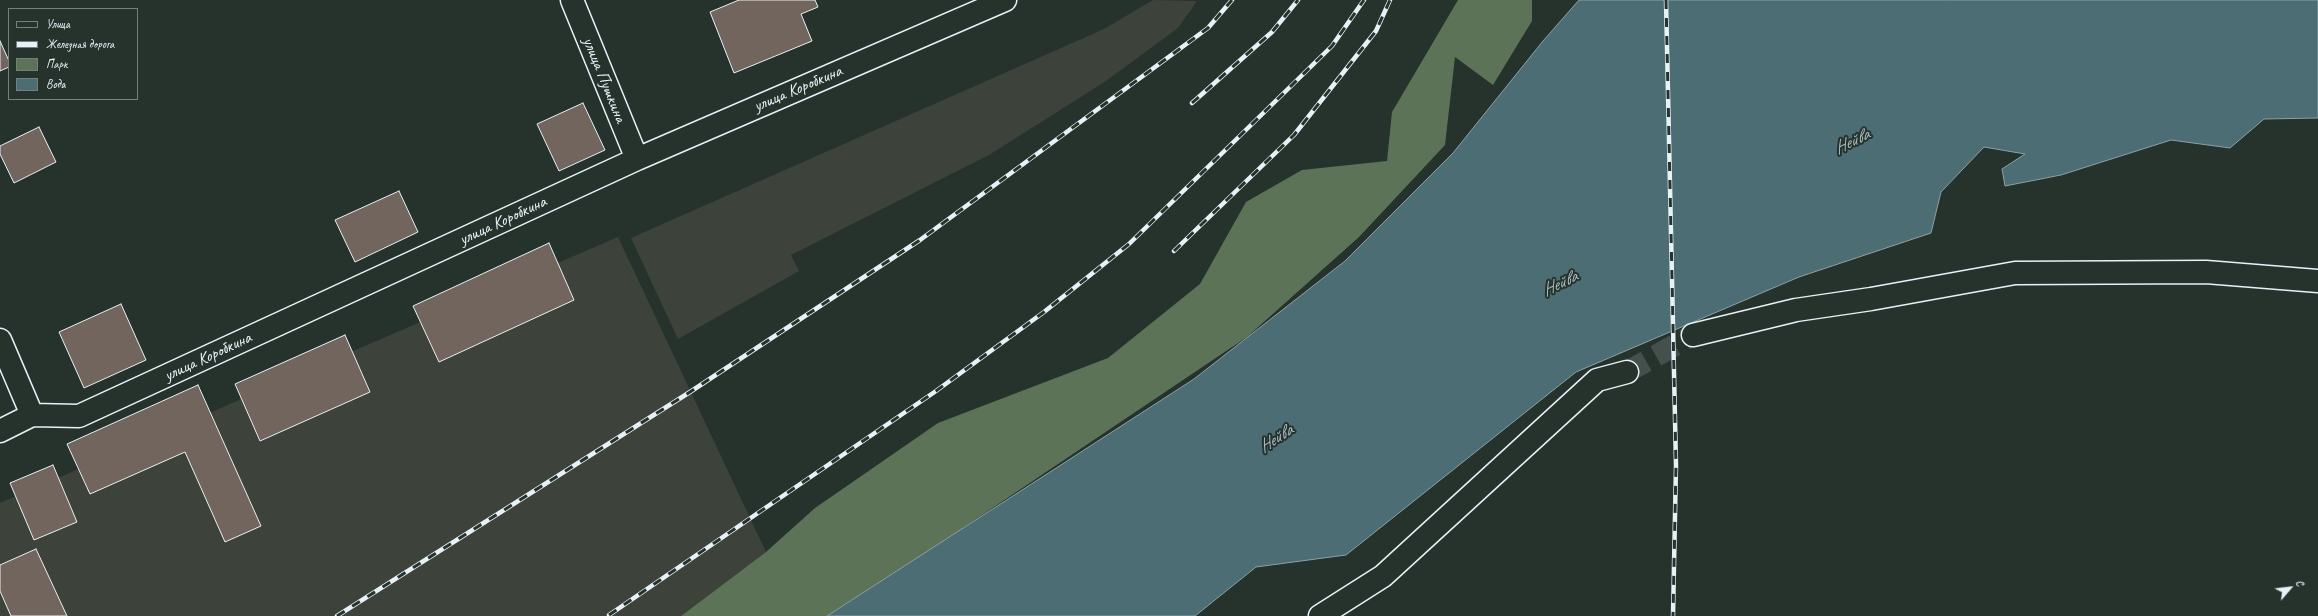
<!DOCTYPE html>
<html>
<head>
<meta charset="utf-8">
<style>
	body { margin:0 }
	#map { position:relative; width:2318px; height:616px; overflow:hidden; background:#26332d; font-family:Caveat,sans-serif }
	canvas { display:block }
	.legend { position:absolute; left:8px; top:8px; width:130px; height:92px; box-sizing:border-box; background:#26332d; border:1px solid #747f7e; margin:0; padding:5px 7px; list-style:none; font-size:12px; color:#e8f1f8 }
	.legend li { display:flex; align-items:center; gap:8px; height:20px }
	.legend b { width:20px; border:1px solid #747f7e }
	.north { position:absolute; left:2270px; top:568px; width:40px; height:40px; -webkit-text-stroke:3px #26332d; paint-order:stroke; rotate:62deg; font-size:11px; font-weight:700; line-height:16px; text-align:center; color:#e8f1f8 }
	.north::after { content:''; display:block; margin:auto; width:14px; height:18px; background:#e8f1f8; clip-path:polygon(50% 0,100% 100%,50% 72%,0 100%) }
</style>
</head>
<body>
<div id="map">
<canvas width="2318" height="616"></canvas>
<ul class="legend">
<li><b style="height:5px;background:#26332d"></b>Улица</li>
<li><b style="height:5px;background:#e8f1f8"></b>Железная дорога</li>
<li><b style="height:11px;background:#5c7358"></b>Парк</li>
<li><b style="height:11px;background:#4c6d73"></b>Вода</li>
</ul>
<div class="north">С</div>
</div>
<script>
const context = document.querySelector('canvas').getContext('2d');
context.lineJoin = 'round';
function paint(path, color) {
  context.fillStyle = color;
  context.fill(path, 'evenodd');
}
function poly(rows) {
  const path = new Path2D();
  for (const r of rows) {
    path.moveTo(r[0], r[1]);
    for (let i = 2; i < r.length; i += 2) path.lineTo(r[i], r[i + 1]);
  }
  return path;
}
function trace(path, color, width, dash) {
  context.strokeStyle = color;
  context.lineWidth = width;
  context.lineCap = dash ? 'butt' : 'round';
  context.setLineDash(dash || []);
  context.stroke(path);
}
function drawText(font, color, halo, rows, align = 'center') {
  context.font = font + ' Caveat,sans-serif';
  context.lineWidth = 4;
  context.setLineDash([]);
  context.textBaseline = 'middle';
  context.strokeStyle = halo;
  context.fillStyle = color;
  for (const [text, x, y, turn = 0] of rows) {
    context.save();
    context.translate(x, y);
    context.rotate((+turn || 0) * Math.PI / 180);
    context.textAlign = isNaN(turn) ? turn : align;
    if (halo) context.strokeText(text, 0, 0);
    context.fillText(text, 0, 0);
    context.restore();
  }
}
paint(poly([
	[1153,0,1197,1,1178,28,1106,81,989,155,791,255,799,271,678,339,631,238,1104,29],
	[618,237,766,552,681,616,0,616,0,503]
]), '#3d423b');
paint(poly([
	[1458,0,1532,0,1532,21,1493,85,1455,57,1445,145,1359,237,1247,337,939,544,827,616,681,616,766,552,815,508,938,423,1108,358,1200,284,1246,202,1302,170,1387,161,1392,112]
]), '#5c7358');
const water = poly([
	[1579,0,2318,0,2318,118,2264,119,2230,148,2171,140,2061,175,2005,186,2002,169,2025,154,1984,147,1941,192,1931,233,1799,277,1576,372,1346,555,1256,567,1195,616,827,616,1194,379,1345,261,1453,153,1543,41,1579,0]
]);
paint(water, '#4c6d73');
trace(water, '#8aa2a8', 1);
const building = poly([
	[739,0,815,0,818,7,801,14,812,41,734,73,710,12,739,0],
	[0,41,9,61,9,67,0,71,0,41],
	[583,103,605,150,559,171,537,124,583,103],
	[39,127,56,162,14,183,0,154,0,146,39,127],
	[399,191,418,232,355,262,335,220,399,191],
	[549,243,574,300,439,362,413,306,549,243],
	[121,304,146,360,84,388,59,332,121,304],
	[345,335,370,392,260,441,235,384,345,335],
	[198,385,261,526,225,542,185,452,90,494,67,444,198,385],
	[53,465,77,522,34,540,10,483,53,465],
	[36,549,67,616,11,616,0,591,0,565,36,549]
]);
paint(building, '#72655d');
trace(building, '#e8f1f8', 1);
trace(poly([
	[1627,372,1693,335]
]), '#43504b', 22, [22, 11]);
const minor = poly([
	[572,0,637,159],
	[1693,335,1796,310,1871,299,2015,273,2206,272,2318,281],
	[0,340,32,415],
	[0,431,32,415,79,416,637,159,1005,0],
	[1320,616,1383,576,1597,380,1627,372]
]);
trace(minor, '#e8f1f8', 25);
trace(minor, '#26332d', 22);
const rail = poly([
	[1666,0,1676,465,1673,616],
	[1192,103,1272,32,1298,0],
	[1174,251,1294,135,1376,31,1390,0],
	[609,615,936,391,1044,312,1129,244,1332,46,1364,0],
	[337,616,690,392,920,240,1208,28,1232,0]
]);
trace(rail, '#e8f1f8', 4.5);
trace(rail, '#26332d', 3, [9]);
drawText('17px', '#e8f1f8', '#26332d', [
	["улица Пушкина",604,80,68],
	["улица Коробкина",798,89,-23],
	["улица Коробкина",503,221,-25],
	["улица Коробкина",208,357,-25]
]);
drawText('italic 18px', '#aabcc3', '#26332d', [
	["Нейва",1852,142,-26],
	["Нейва",1560,284,-26],
	["Нейва",1276,439,-33]
]);
</script>
</body>
</html>
